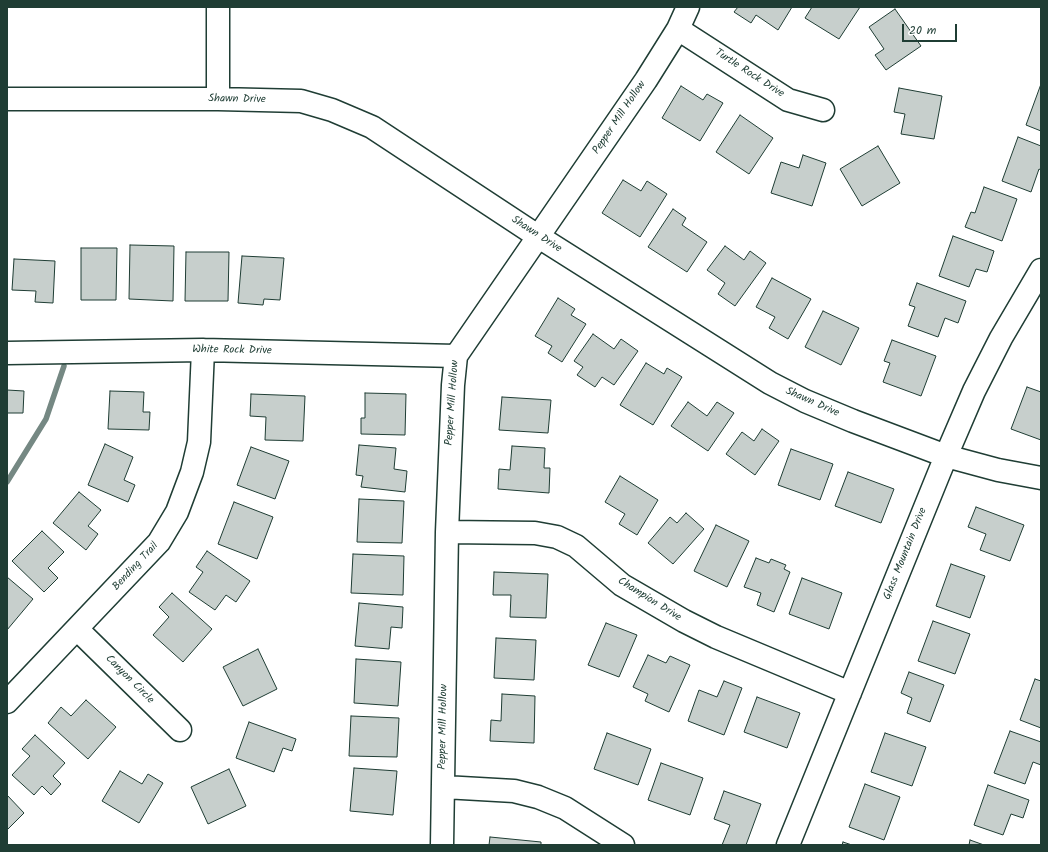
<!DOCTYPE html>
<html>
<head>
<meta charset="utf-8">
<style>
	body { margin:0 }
	#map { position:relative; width:1048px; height:852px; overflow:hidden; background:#fff; font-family:Kalam,sans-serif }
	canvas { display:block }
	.frame { position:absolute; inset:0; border:8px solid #1f3d34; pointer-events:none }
	.scale { position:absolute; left:902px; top:24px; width:55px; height:18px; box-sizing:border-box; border:2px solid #1f3d34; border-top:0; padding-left:5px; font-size:12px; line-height:14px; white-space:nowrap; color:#1f3d34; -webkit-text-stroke:3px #fff; paint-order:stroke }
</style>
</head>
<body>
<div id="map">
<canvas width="1048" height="852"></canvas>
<div class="frame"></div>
<div class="scale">20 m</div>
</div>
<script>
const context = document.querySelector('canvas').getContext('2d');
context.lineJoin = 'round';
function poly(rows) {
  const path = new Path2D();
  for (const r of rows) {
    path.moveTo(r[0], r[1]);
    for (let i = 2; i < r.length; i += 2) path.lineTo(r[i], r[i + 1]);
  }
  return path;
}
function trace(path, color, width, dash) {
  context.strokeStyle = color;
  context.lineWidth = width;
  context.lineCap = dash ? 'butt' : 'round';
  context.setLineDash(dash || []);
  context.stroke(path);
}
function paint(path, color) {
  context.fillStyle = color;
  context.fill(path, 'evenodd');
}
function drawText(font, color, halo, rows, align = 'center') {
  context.font = font + ' Kalam,sans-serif';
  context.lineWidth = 3;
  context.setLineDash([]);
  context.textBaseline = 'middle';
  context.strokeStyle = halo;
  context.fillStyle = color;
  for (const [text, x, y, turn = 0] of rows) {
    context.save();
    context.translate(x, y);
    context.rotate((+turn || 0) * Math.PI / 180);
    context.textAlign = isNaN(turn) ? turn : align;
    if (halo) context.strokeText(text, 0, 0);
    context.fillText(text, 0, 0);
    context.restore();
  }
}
trace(poly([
	[7,482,46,419,64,366]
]), '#758883', 5.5);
const building = poly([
	[738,7,792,7,778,30,756,15,751,23,734,12,738,7],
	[812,7,860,7,839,39,805,18,812,7],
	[895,9,921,46,886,70,875,55,884,49,869,27,895,9],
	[1041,84,1041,131,1026,125,1041,84],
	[681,86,703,100,707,94,723,103,700,141,662,118,681,86],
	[899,88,942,96,934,139,901,134,905,114,894,112,899,88],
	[740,115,773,138,749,174,716,152,740,115],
	[1018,137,1041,146,1041,170,1039,169,1031,192,1002,181,1018,137],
	[878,146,900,183,862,206,840,169,878,146],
	[803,155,826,163,812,206,771,193,781,162,799,168,803,155],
	[623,180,641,191,647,181,667,194,640,237,602,213,623,180],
	[984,187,1017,199,1002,241,965,227,971,212,975,213,984,187],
	[673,209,686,218,682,225,707,242,687,272,648,247,673,209],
	[953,236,994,251,987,272,976,269,969,287,939,276,953,236],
	[130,245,174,246,173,301,129,299,130,245],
	[725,246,744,260,750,251,766,263,735,306,718,294,725,283,707,270,725,246],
	[81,248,117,248,116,300,81,300,81,248],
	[186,252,229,252,228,301,185,301,186,252],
	[242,256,284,258,280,300,264,299,263,305,238,303,242,256],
	[14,259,55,261,53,303,35,302,36,291,12,290,14,259],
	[772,278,811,299,788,339,769,328,775,317,756,307,772,278],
	[917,283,966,301,958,323,945,318,938,337,908,326,915,307,909,305,917,283],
	[558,298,575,309,571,315,586,324,562,362,548,353,552,346,535,336,558,298],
	[823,311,859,328,841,365,805,347,823,311],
	[593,334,614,349,621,339,638,351,614,385,602,377,595,387,577,375,583,367,574,361,593,334],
	[892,340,936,356,921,396,883,382,890,363,884,361,892,340],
	[646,363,664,374,667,368,682,377,653,425,620,405,646,363],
	[1027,387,1041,392,1041,440,1011,429,1027,387],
	[7,390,24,391,23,413,7,413,7,390],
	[110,391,144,392,143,412,150,412,149,430,108,429,110,391],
	[365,393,406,394,405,435,361,434,361,418,365,418,365,393],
	[251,394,305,396,303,441,265,440,266,417,250,416,251,394],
	[502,397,551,400,548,433,499,430,502,397],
	[688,402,707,416,717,402,734,413,708,451,671,426,688,402],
	[762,429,779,441,755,475,726,454,742,432,754,441,762,429],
	[105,444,133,457,124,480,135,485,128,502,88,485,105,444],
	[359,445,396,448,394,469,407,471,405,492,361,487,363,476,356,475,359,445],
	[512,446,545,448,544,468,550,468,549,493,498,489,499,469,510,470,512,446],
	[251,447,289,461,275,499,237,485,251,447],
	[791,449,833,464,820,500,778,485,791,449],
	[848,472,894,489,881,523,835,506,848,472],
	[620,476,658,500,637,535,619,524,625,514,605,502,620,476],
	[79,492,101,510,88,526,98,534,86,550,53,523,79,492],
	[359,499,404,501,402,543,357,542,359,499],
	[234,502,273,517,257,559,218,544,234,502],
	[976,507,1024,525,1010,561,980,550,986,534,968,527,976,507],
	[686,513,704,529,673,564,648,543,670,517,677,523,686,513],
	[716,525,749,541,727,587,694,571,716,525],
	[42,531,64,552,48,568,58,578,44,592,12,561,42,531],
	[207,551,250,581,236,602,226,595,215,610,189,592,203,572,196,567,207,551],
	[353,554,404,556,403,595,351,593,353,554],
	[756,558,769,563,771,559,786,565,784,569,790,572,774,612,757,605,761,593,744,587,756,558],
	[951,564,985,576,970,618,936,606,951,564],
	[494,572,548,574,546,618,510,617,511,595,493,595,494,572],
	[7,577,33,599,7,630,7,577],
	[802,578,842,593,829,629,789,614,802,578],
	[172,593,212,629,183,662,153,635,169,617,159,607,172,593],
	[359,603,403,607,402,628,391,627,389,649,355,646,359,603],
	[933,621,970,634,955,674,918,661,933,621],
	[606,623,637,635,619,677,588,665,606,623],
	[496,638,536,640,534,680,494,678,496,638],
	[258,649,277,689,243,706,223,667,258,649],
	[648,655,666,663,670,656,690,665,669,712,645,701,648,694,633,687,648,655],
	[356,659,401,662,398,706,354,703,356,659],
	[909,672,944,685,930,722,907,713,912,698,901,693,909,672],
	[1035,679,1041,681,1041,728,1020,720,1035,679],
	[724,681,742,688,724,735,688,721,699,690,717,697,724,681],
	[502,694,535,696,534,743,490,741,491,720,501,721,502,694],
	[757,697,800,713,787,748,744,732,757,697],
	[86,700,116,727,88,759,48,723,61,707,71,716,86,700],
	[351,716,399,718,397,757,349,756,351,716],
	[249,722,296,739,292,751,283,748,274,772,236,758,249,722],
	[1010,731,1041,742,1041,765,1033,762,1025,784,994,773,1010,731],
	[607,733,651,749,638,785,594,769,607,733],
	[885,733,926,747,912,786,871,772,885,733],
	[35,735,65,763,53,776,61,784,51,795,42,786,34,795,12,775,30,756,22,749,35,735],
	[661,763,703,778,690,815,648,800,661,763],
	[354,768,397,771,393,815,350,811,354,768],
	[229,769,246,806,208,824,191,787,229,769],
	[120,771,142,784,148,774,163,783,139,823,102,801,120,771],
	[865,784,900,797,884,840,849,827,865,784],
	[988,785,1029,800,1023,818,1011,814,1003,835,974,825,988,785],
	[724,791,761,804,746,845,722,845,730,825,714,819,724,791],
	[7,795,24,813,7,830,7,795],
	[490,837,541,842,541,845,489,845,490,837],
	[970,840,984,845,969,845,970,840],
	[843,842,852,845,842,845,843,842]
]);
paint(building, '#c7cfcc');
trace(building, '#1f3d34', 1);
const minor = poly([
	[218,7,218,99],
	[678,29,788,100,823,110],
	[7,99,218,99,301,101,332,110,372,127,539,237,770,383,805,401,853,421,946,456,998,470,1041,478],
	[7,353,203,350,456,356],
	[447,532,535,533,557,537,576,546,622,585,684,621,716,637,850,693],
	[77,629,180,730],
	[7,702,159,542,177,512,192,472,199,442,203,350],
	[444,787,514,791,538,797,565,808,623,845],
	[442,845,447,532,453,385,456,356,646,80,678,29,688,7],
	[788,845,946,456,974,391,1001,338,1041,270]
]);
trace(minor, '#1f3d34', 25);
trace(minor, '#fff', 22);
drawText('11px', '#1f3d34', '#fff', [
	["Turtle Rock Drive",749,74,33],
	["Shawn Drive",237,100,1],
	["Pepper Mill Hollow",620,118,-56],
	["Shawn Drive",536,235,33],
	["White Rock Drive",232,351,1],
	["Pepper Mill Hollow",453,403,-86],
	["Shawn Drive",812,403,24],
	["Glass Mountain Drive",906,554,-68],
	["Bending Trail",136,567,-47],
	["Champion Drive",649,600,32],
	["Canyon Circle",129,680,45],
	["Pepper Mill Hollow",444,727,-89]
]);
</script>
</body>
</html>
